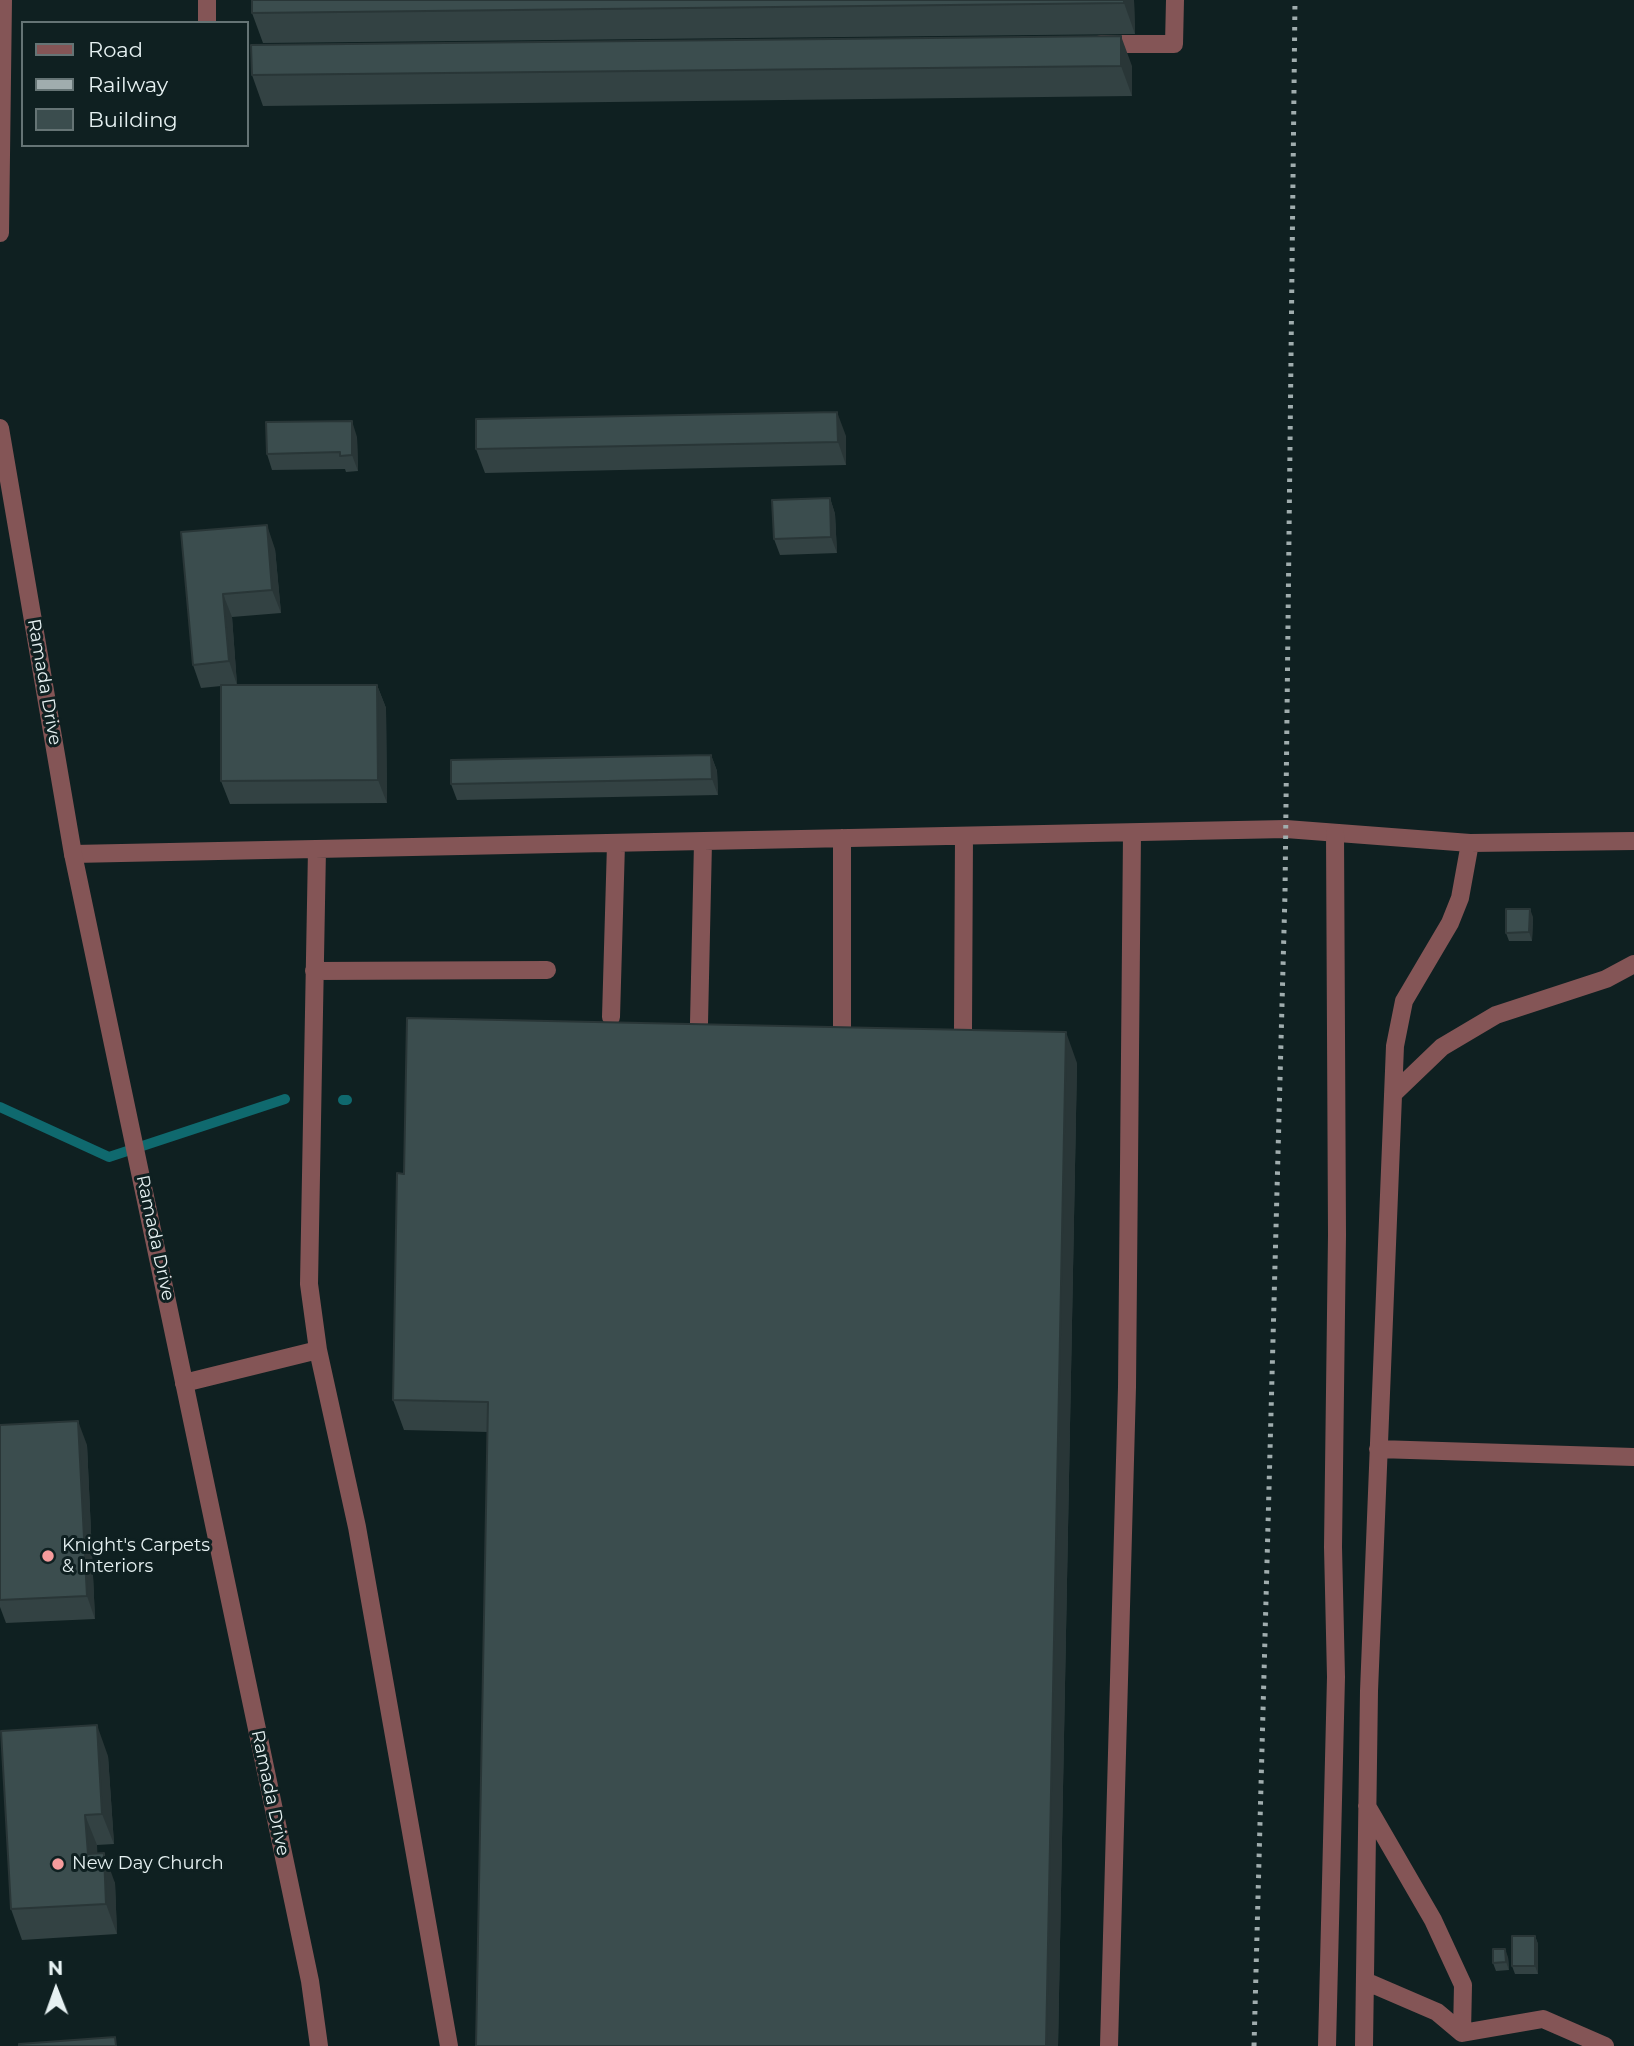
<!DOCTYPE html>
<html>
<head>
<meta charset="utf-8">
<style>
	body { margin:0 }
	#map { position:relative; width:1634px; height:2046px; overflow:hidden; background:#0f2021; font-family:Montserrat,sans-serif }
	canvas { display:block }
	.legend { position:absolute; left:21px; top:21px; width:228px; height:126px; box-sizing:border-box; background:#0f2021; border:2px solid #657475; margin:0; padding:9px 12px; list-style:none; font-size:21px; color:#e6f1f2 }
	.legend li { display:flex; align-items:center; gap:14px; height:35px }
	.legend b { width:35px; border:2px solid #657475 }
	.north { position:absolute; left:21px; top:1955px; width:70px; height:70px; -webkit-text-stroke:5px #0f2021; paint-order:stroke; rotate:359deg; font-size:19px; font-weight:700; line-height:28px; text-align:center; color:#e6f1f2 }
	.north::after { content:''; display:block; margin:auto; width:24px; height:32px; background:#e6f1f2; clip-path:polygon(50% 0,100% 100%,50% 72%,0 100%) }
</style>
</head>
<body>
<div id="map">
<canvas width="1634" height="2046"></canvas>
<ul class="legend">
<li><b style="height:9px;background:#845556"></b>Road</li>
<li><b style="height:9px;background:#a0adae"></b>Railway</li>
<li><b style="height:19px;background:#3b4d4e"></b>Building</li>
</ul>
<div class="north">N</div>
</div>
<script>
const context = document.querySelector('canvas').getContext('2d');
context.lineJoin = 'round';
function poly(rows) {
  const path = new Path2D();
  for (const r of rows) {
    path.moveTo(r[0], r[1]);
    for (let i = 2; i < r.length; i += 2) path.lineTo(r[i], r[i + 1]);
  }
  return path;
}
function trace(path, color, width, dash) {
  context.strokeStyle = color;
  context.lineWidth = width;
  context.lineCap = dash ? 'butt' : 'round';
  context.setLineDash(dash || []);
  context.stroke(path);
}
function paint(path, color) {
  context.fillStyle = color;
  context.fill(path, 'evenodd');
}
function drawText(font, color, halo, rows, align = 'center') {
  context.font = font + ' Montserrat,sans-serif';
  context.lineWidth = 6;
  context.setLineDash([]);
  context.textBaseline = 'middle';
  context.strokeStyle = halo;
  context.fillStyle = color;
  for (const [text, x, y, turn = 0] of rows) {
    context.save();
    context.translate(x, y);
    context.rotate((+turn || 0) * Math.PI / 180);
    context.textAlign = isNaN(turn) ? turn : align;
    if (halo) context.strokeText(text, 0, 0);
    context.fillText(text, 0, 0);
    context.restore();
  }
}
trace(poly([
	[343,1100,347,1100],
	[0,1107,109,1157,285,1099]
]), '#0f696e', 10);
trace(poly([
	[207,0,207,23],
	[1101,44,1174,44,1175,0],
	[842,838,842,1033],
	[317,849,309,1284,318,1350,357,1527,449,2046],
	[73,854,1286,829,1470,843,1634,841],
	[314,971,547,970],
	[611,1017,616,844],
	[699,1023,703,842],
	[963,1030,964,836],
	[1393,1094,1442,1047,1496,1015,1606,979,1634,964],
	[184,1383,318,1350],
	[1378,1449,1634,1457],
	[1367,1806,1433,1920,1463,1985,1462,2033],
	[1365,1981,1437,2012,1462,2033,1543,2019,1605,2046],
	[1109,2046,1127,1387,1132,833],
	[1364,2046,1369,1691,1395,1046,1404,1001,1450,923,1460,898,1470,843]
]), '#845556', 18);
trace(poly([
	[1327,2046,1336,1677,1333,1547,1337,1235,1335,833]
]), '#845556', 18);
trace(poly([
	[0,233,3,0],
	[0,428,73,854,310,1981,319,2046]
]), '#845556', 18);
trace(poly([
	[1254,2046,1285,893,1295,0]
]), '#a0adae', 5, [3.5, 7]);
paint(poly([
	[252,0,1134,0,1135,34,263,43,252,13],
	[1132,66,1132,96,263,106,252,75],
	[846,436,846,465,485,473,476,449],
	[357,437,358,471,346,472,345,469,272,470,267,454],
	[830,498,835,514,837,553,780,555,774,539],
	[181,532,275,549,281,613,232,617,237,685,377,685,386,708,387,803,230,804,221,781,221,686,201,688,193,665],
	[711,755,717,771,718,795,457,800,451,784],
	[1533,917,1532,941,1509,941,1506,933],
	[1077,1063,1058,2046,476,2046,488,1432,404,1430,393,1400,404,1174],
	[0,1425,87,1445,95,1619,6,1623,0,1607],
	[108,1756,114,1844,97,1845,97,1853,115,1883,117,1934,22,1940,11,1909],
	[1535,1936,1538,1944,1538,1974,1515,1974,1512,1966],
	[1508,1957,1509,1970,1496,1971,1493,1963]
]), '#334243');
paint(poly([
	[1124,0,1134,0,1135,34,1124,3],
	[1121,36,1132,66,1132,96,1121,66],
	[837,412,846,436,846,465,838,442],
	[352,421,357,437,358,471,352,455],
	[830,498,835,514,837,553,831,537],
	[267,525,275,549,281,613,272,590],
	[223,594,232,617,237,685,229,661],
	[377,685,386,708,387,803,378,780],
	[711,755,717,771,718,795,712,779],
	[1530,909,1533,917,1532,941,1529,932],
	[1066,1032,1077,1063,1058,2046,1046,2046],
	[78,1421,87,1445,95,1619,87,1596],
	[97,1725,108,1756,114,1844,102,1814],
	[85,1815,97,1845,99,1884,88,1854],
	[104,1853,115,1883,117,1934,106,1904],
	[1535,1936,1538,1944,1538,1974,1535,1966],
	[1505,1949,1508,1957,1509,1970,1506,1962]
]), '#293637');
const building = poly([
	[252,0,1124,0,1124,3,252,13,252,0],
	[1121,36,1121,66,252,75,251,45,1121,36],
	[837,412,838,442,476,449,476,419,837,412],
	[352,421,352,455,340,456,340,452,267,454,266,422,352,421],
	[830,498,831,537,774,539,772,500,830,498],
	[267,525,272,590,223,594,229,661,193,665,181,532,267,525],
	[221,685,377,685,378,780,221,781,221,685],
	[711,755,712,779,451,784,451,760,711,755],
	[1506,909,1530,909,1529,932,1506,933,1506,909],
	[407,1018,1066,1032,1046,2046,476,2046,488,1402,393,1400,397,1173,404,1174,407,1018],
	[78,1421,87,1596,0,1600,0,1425,78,1421],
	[97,1725,102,1814,85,1815,88,1854,104,1853,106,1904,11,1909,1,1731,97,1725],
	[1512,1936,1535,1936,1535,1966,1512,1966,1512,1936],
	[1493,1949,1505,1949,1506,1962,1493,1963,1493,1949],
	[115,2037,116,2046,19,2046,19,2044,115,2037]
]);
paint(building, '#3b4d4e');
trace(building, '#293637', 2);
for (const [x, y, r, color] of [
	[48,1556,7,"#f59b9c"],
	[58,1864,7,"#f59b9c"]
]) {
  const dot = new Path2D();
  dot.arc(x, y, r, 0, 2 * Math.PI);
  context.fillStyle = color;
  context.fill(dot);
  trace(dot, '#0f2021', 2.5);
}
drawText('18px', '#e6f1f2', '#0f2021', [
	["Ramada Drive",44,682,80],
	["Ramada Drive",155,1238,78],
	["Ramada Drive",270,1793,78]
]);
drawText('18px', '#e6f1f2', '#0f2021', [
	["Knight's Carpets",62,1546],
	["& Interiors",62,1567],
	["New Day Church",72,1864]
], 'left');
</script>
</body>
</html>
